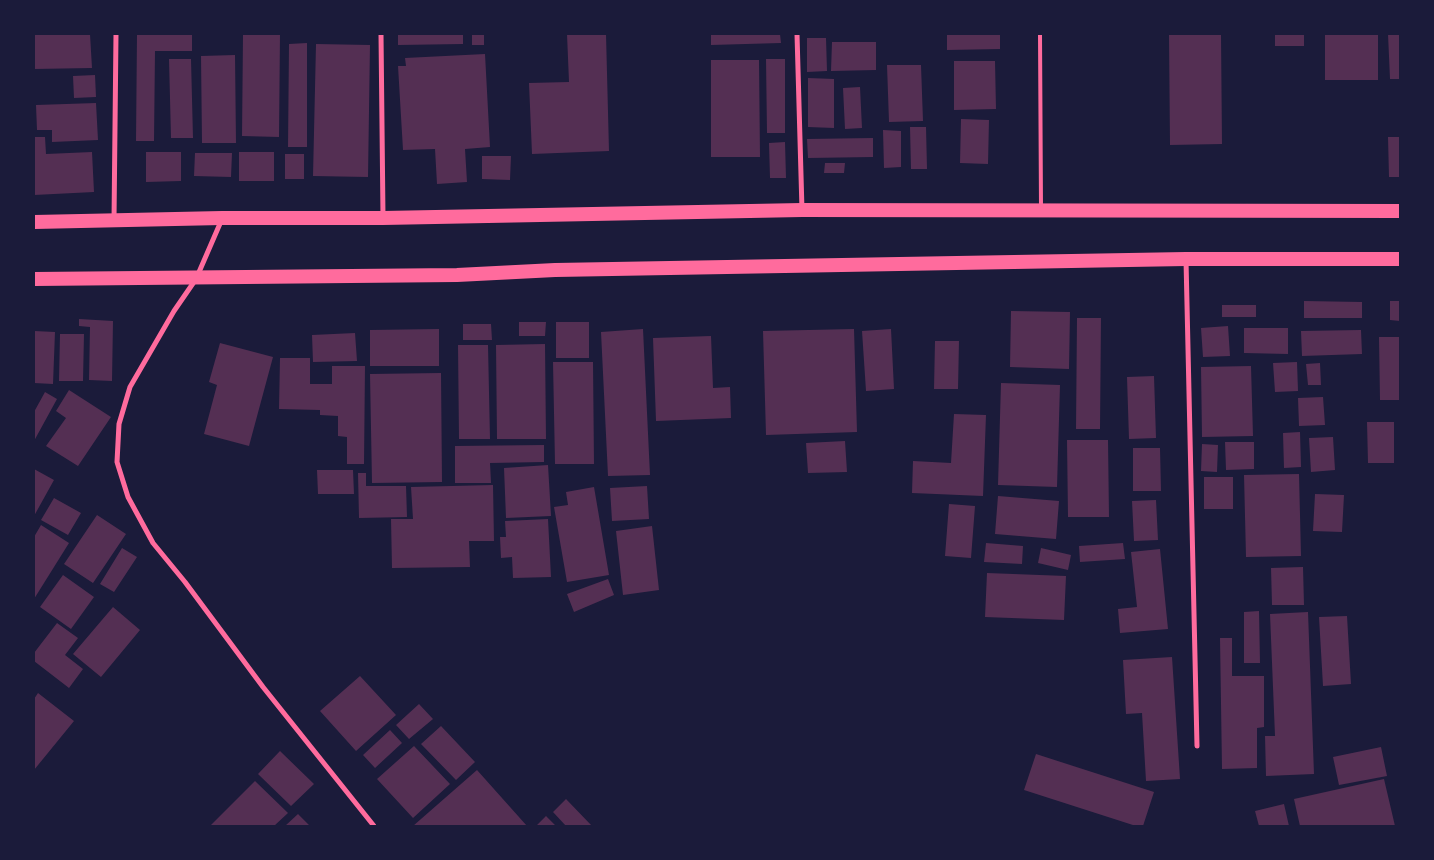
<!DOCTYPE html>
<html>
<head>
<meta charset="utf-8">
<style>
	body { margin:0 }
	#map { position:relative; width:1434px; height:860px; overflow:hidden; background:#1b1b3a; font-family:"Nunito Sans",sans-serif }
	canvas { display:block }
	.frame { position:absolute; inset:0; border:35px solid #1b1b3a; pointer-events:none }
</style>
</head>
<body>
<div id="map">
<canvas width="1434" height="860"></canvas>
<div class="frame"></div>
</div>
<script>
const context = document.querySelector('canvas').getContext('2d');
context.lineJoin = 'round';
function paint(path, color) {
  context.fillStyle = color;
  context.fill(path, 'evenodd');
}
function poly(rows) {
  const path = new Path2D();
  for (const r of rows) {
    path.moveTo(r[0], r[1]);
    for (let i = 2; i < r.length; i += 2) path.lineTo(r[i], r[i + 1]);
  }
  return path;
}
function trace(path, color, width, dash) {
  context.strokeStyle = color;
  context.lineWidth = width;
  context.lineCap = dash ? 'butt' : 'round';
  context.setLineDash(dash || []);
  context.stroke(path);
}
paint(poly([
	[34,34,90,34,92,68,34,69],
	[137,34,192,34,192,51,155,51,154,141,136,141],
	[243,34,280,34,279,137,242,136],
	[398,34,463,34,463,44,398,45],
	[472,34,484,34,484,45,472,45],
	[567,34,606,34,609,151,532,154,529,83,569,82],
	[711,34,780,34,781,43,711,45],
	[947,34,1000,34,1000,49,947,50],
	[1169,34,1221,34,1222,144,1170,145],
	[1275,34,1304,34,1304,46,1275,46],
	[1325,34,1378,34,1378,80,1325,80],
	[1388,34,1400,34,1400,79,1390,79],
	[807,38,826,38,827,71,807,72],
	[832,42,876,42,876,70,831,71],
	[307,43,307,147,288,147,289,44],
	[316,44,370,45,368,177,313,176],
	[485,54,490,147,465,149,467,182,437,184,435,149,403,150,398,66,406,66,405,58],
	[235,55,236,143,202,143,201,56],
	[169,59,191,59,193,138,171,138],
	[766,59,785,59,785,133,767,133],
	[711,60,759,60,760,157,711,157],
	[954,61,995,61,996,109,954,110],
	[887,65,921,65,923,121,889,122],
	[95,75,96,97,74,98,73,76],
	[808,78,834,79,834,128,808,127],
	[860,87,862,128,845,129,843,88],
	[96,103,98,140,52,142,52,130,37,130,36,105],
	[961,119,989,120,988,164,960,163],
	[910,127,926,127,927,169,911,169],
	[883,130,901,131,901,167,884,168],
	[34,137,45,137,46,154,92,152,94,192,34,195],
	[1388,137,1400,137,1400,177,1389,177],
	[873,138,873,157,808,158,807,139],
	[785,142,786,178,770,178,769,143],
	[146,152,181,152,181,181,146,182],
	[239,152,274,152,274,181,239,181],
	[195,153,232,153,231,177,194,176],
	[285,154,304,154,304,179,285,179],
	[482,156,511,156,510,180,482,179],
	[825,163,845,163,844,173,824,173],
	[1304,301,1362,302,1362,318,1304,318],
	[1390,301,1400,301,1400,321,1390,320],
	[1222,305,1256,305,1256,317,1222,317],
	[1011,311,1070,312,1069,369,1010,367],
	[1077,318,1101,318,1100,429,1076,429],
	[79,319,113,321,112,381,89,380,90,327,79,326],
	[519,322,546,322,545,336,519,336],
	[556,322,589,322,589,358,556,358],
	[463,324,491,324,492,340,463,340],
	[1228,326,1230,356,1203,357,1201,328],
	[1244,328,1288,328,1288,354,1244,353],
	[439,329,439,366,370,366,370,330],
	[643,329,650,475,608,476,601,332],
	[854,329,857,432,766,435,763,331],
	[891,329,894,389,866,391,862,331],
	[1361,330,1362,354,1302,356,1301,331],
	[34,331,55,332,53,384,34,383],
	[355,333,357,361,313,362,312,335],
	[60,334,84,334,83,381,59,381],
	[711,336,713,388,730,387,731,418,656,421,653,338],
	[1379,337,1400,337,1400,400,1380,400],
	[935,341,959,341,958,389,934,389],
	[220,343,273,357,249,446,204,434,217,385,209,382],
	[545,344,546,439,497,439,496,345],
	[458,345,488,345,490,439,459,439],
	[280,358,310,358,310,384,332,384,332,366,365,366,364,464,347,464,347,437,338,436,338,416,320,415,320,410,279,409],
	[553,362,593,362,594,464,555,464],
	[1297,362,1298,391,1275,392,1273,363],
	[1320,363,1321,385,1308,385,1306,364],
	[1251,366,1253,436,1202,437,1201,367],
	[441,373,442,482,372,483,370,374],
	[1154,376,1156,438,1129,439,1127,377],
	[1001,383,1060,385,1057,487,998,485],
	[69,390,111,417,78,466,46,446,66,418,56,411],
	[45,392,57,399,34,441,34,412],
	[1323,397,1325,425,1299,426,1298,398],
	[954,414,986,415,983,496,912,493,913,461,951,463],
	[1367,422,1394,422,1394,463,1368,463],
	[1300,432,1301,467,1284,468,1283,433],
	[1333,437,1335,470,1311,472,1309,438],
	[1067,440,1108,440,1109,517,1068,517],
	[845,441,847,472,808,473,806,443],
	[1225,442,1254,442,1254,469,1226,470],
	[1202,444,1218,445,1217,472,1201,471],
	[544,445,544,462,490,463,491,483,455,483,455,446],
	[1133,448,1160,448,1161,491,1133,491],
	[548,465,551,516,506,518,504,468],
	[34,469,54,480,34,516],
	[317,470,353,470,354,494,318,494],
	[358,473,366,473,366,486,406,486,407,517,359,518],
	[1299,474,1301,556,1246,557,1244,475],
	[1204,477,1233,477,1233,509,1204,509],
	[493,485,494,541,469,541,470,567,392,568,391,519,413,519,411,487],
	[647,486,649,519,612,521,610,488],
	[594,487,609,575,567,582,554,507,568,505,566,492],
	[1315,494,1344,495,1342,532,1313,531],
	[998,496,1059,501,1056,539,995,534],
	[54,498,81,513,68,535,41,520],
	[1156,500,1158,540,1134,541,1132,501],
	[949,504,975,506,971,558,945,556],
	[97,515,126,534,93,583,64,564],
	[548,519,551,577,513,578,512,557,501,558,500,537,506,537,505,521],
	[41,525,69,543,34,599,34,537],
	[652,526,659,590,623,595,616,531],
	[986,543,1023,546,1022,564,984,562],
	[1123,543,1125,559,1080,562,1079,546],
	[122,548,137,557,114,592,100,584],
	[1041,548,1071,555,1068,570,1038,563],
	[1160,549,1168,629,1120,633,1118,609,1137,607,1131,552],
	[1303,567,1304,605,1272,605,1271,568],
	[987,573,1066,576,1064,620,985,617],
	[63,575,94,597,71,629,40,607],
	[608,579,614,595,574,612,567,594],
	[113,607,140,630,101,677,73,654],
	[1259,611,1260,663,1244,663,1244,612],
	[1308,612,1314,774,1266,776,1265,736,1275,736,1270,614],
	[1347,616,1351,684,1323,686,1319,617],
	[57,623,78,638,65,655,83,669,69,688,34,661,34,653],
	[1220,638,1232,638,1232,676,1264,676,1264,727,1257,728,1257,768,1222,769],
	[1172,657,1180,779,1146,781,1142,713,1126,714,1123,660],
	[360,676,396,715,356,751,320,711],
	[38,693,74,721,34,770,34,699],
	[419,704,433,719,409,739,396,725],
	[441,726,475,762,456,780,421,744],
	[390,730,402,743,375,768,363,755],
	[414,746,450,784,413,818,377,779],
	[1381,747,1387,776,1339,785,1333,757],
	[280,751,314,784,291,806,258,774],
	[1036,754,1154,792,1143,826,1136,826,1024,790],
	[477,770,527,826,413,826],
	[1384,779,1395,826,1300,826,1294,799],
	[255,781,288,813,274,826,210,826],
	[566,799,592,826,566,826,553,812],
	[1284,804,1289,826,1259,826,1255,811],
	[298,814,310,826,285,826],
	[546,816,556,826,536,826]
]), '#542f53');
trace(poly([
	[1040,34,1041,208]
]), '#ff6b9d', 4);
trace(poly([
	[381,34,383,217],
	[797,34,802,210],
	[222,219,196,279,174,311,130,387,119,424,117,462,128,497,153,543,185,582,263,687,374,826],
	[114,220,116,34],
	[1186,260,1197,746]
]), '#ff6b9d', 5);
trace(poly([
	[34,222,222,218,383,218,802,210,1400,211],
	[34,279,457,275,555,270,1186,259,1400,259]
]), '#ff6b9d', 14);
</script>
</body>
</html>
